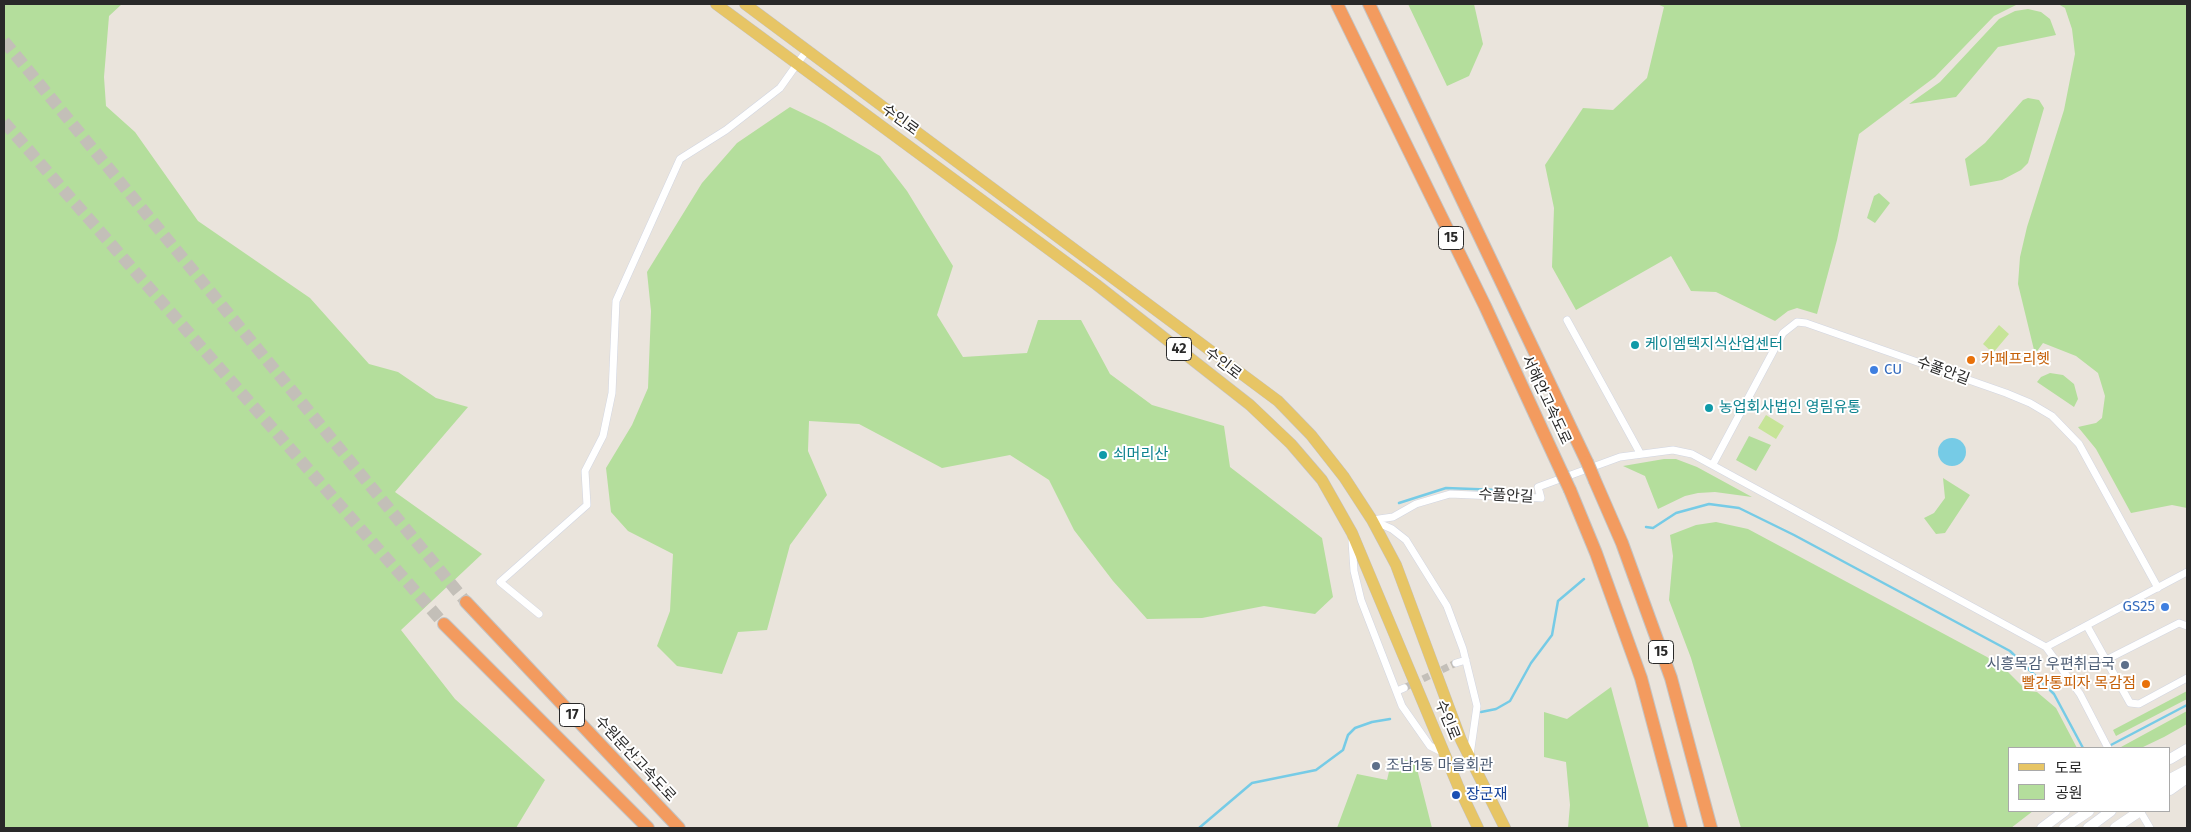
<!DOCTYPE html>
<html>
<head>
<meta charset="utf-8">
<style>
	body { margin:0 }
	#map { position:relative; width:2191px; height:832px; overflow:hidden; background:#eae4dc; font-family:"Fira Sans","Noto Sans KR",sans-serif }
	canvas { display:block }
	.frame { position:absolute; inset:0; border:5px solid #292929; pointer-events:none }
	.legend { position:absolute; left:2008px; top:747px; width:162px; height:65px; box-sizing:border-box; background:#fff; border:1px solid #a9a9a9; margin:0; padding:6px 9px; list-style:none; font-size:15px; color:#292929 }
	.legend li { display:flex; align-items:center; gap:10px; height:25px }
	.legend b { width:25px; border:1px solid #a9a9a9 }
</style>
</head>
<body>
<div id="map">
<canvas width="2191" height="832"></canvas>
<div class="frame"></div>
<ul class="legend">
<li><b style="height:6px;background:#e7c565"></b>도로</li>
<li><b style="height:14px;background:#b4de9c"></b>공원</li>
</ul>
</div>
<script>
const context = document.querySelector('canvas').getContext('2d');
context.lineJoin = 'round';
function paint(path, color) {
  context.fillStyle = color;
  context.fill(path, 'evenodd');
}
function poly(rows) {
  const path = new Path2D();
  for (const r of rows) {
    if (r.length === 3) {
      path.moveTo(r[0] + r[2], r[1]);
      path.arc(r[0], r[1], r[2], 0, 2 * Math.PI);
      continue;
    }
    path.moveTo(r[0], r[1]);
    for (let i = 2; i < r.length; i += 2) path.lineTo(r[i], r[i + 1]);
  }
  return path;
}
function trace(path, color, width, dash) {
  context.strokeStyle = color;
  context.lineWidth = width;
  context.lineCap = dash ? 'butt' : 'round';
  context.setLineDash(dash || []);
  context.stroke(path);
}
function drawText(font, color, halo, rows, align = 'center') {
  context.font = font + ' "Fira Sans","Noto Sans KR",sans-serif';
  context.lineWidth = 4;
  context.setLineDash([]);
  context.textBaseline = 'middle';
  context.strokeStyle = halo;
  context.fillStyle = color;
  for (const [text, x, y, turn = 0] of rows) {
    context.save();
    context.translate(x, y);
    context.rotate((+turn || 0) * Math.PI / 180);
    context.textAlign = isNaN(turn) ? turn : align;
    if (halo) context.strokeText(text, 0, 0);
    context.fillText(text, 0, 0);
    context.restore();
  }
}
paint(poly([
	[4,4,122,4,109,16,104,77,106,106,135,132,198,221,310,298,369,364,398,372,436,398,468,407,395,492,482,554,401,630,455,699,545,780,516,828,4,828],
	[1408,4,1474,4,1483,44,1469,76,1447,86],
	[1657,4,2018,4,1994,16,1935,77,1859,134,1837,240,1817,314,1797,308,1788,311,1775,321,1716,292,1691,291,1671,256,1576,310,1552,267,1554,208,1545,165,1583,108,1613,110,1647,78,1664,7],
	[2058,4,2187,4,2187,508,2172,505,2131,513,2096,449,2078,427,2096,423,2102,418,2105,396,2098,373,2076,356,2043,343,2035,354,2018,284,2020,257,2027,227,2064,110,2075,54,2072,29,2065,8],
	[2028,9,2041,12,2050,19,2056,35,1998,47,1956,97,1909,104,1940,82,1999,19,2015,11],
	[2028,98,2039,100,2044,108,2028,163,2021,170,2002,180,1970,186,1965,159,1985,143,2023,100],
	[790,107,825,124,880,156,907,191,953,266,937,315,963,357,1027,353,1038,320,1081,320,1110,374,1152,405,1224,426,1230,467,1322,538,1333,597,1315,614,1264,606,1202,618,1147,619,1113,581,1074,530,1049,480,1010,455,942,468,859,424,809,421,808,451,827,495,790,545,767,630,738,632,722,674,677,666,657,646,670,611,673,554,628,531,611,512,606,468,632,425,648,388,651,311,647,272,702,183,737,143],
	[1879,193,1890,203,1875,223,1867,218,1874,196],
	[2050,373,2063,375,2074,384,2078,399,2074,407,2037,382,2041,377],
	[1749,436,1771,445,1756,471,1736,460],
	[1664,459,1676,459,1697,467,1752,497,1715,492,1698,493,1685,496,1658,509,1645,476,1623,466],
	[1943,478,1970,495,1945,533,1936,534,1924,518,1934,513,1945,498],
	[1716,522,1748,529,1987,657,2008,672,2027,691,2037,692,2056,708,2077,748,2010,748,2010,811,2033,811,2011,828,1741,828,1691,658,1669,600,1673,556,1670,535,1696,525],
	[1611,687,1649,828,1568,828,1570,805,1566,762,1544,757,1544,712,1567,719],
	[2187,691,2187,699,2116,736,2113,730],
	[2187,711,2187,724,2164,737,2141,748,2121,747],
	[1392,759,1415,761,1432,828,1337,828,1357,774,1387,780]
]), '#b4de9c');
paint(poly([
	[1999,325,2009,334,1993,353,1983,344],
	[1766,415,1784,426,1776,439,1758,428]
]), '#c6e498');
paint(poly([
	[1952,452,14]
]), '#76cbe6');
trace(poly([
	[1399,503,1446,488,1527,491],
	[1646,527,1653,528,1676,513,1709,504,1739,508,1794,535,2010,651,2054,694,2083,748],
	[1481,712,1496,709,1510,701,1531,663,1552,635,1558,601,1584,579],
	[2109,746,2187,705],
	[1199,828,1252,783,1316,770,1343,750,1348,735,1355,728,1372,722,1390,719]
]), '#76cbe6', 2.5);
trace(poly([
	[1404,688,1456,663]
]), '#c3bfb8', 7, [7, 3.5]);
trace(poly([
	[4,41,466,602],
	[4,122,444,624]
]), '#c3bfb8', 12, [12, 6]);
const street = poly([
	[1567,320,1640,453],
	[1713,464,1783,333,1797,322,1806,323,2006,393,2030,403,2052,416,2079,444,2158,588],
	[1372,520,1393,517,1416,504,1450,494,1541,498,1538,487,1620,457,1673,450,1692,454,2046,647,2080,694,2108,748],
	[1374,521,1392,529,1406,540,1447,606,1463,649,1477,706,1470,755],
	[1352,541,1354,571,1361,600,1402,706,1430,746,1444,753],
	[539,614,500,582,587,505,585,471,603,436,612,393,616,301,680,159,726,130,780,88,807,50],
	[2087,626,2130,703,2139,704,2187,678],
	[2046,647,2187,572],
	[2106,660,2179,623,2187,626],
	[1456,663,1466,660],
	[1397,691,1404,688],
	[2140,811,2150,828]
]);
const secondary = poly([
	[2170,759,2187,749],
	[2170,779,2187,770],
	[2170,790,2187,778],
	[2042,828,2065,811],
	[2064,828,2089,811],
	[2088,828,2111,811],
	[2115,828,2140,811]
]);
const primary = poly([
	[716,4,1097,285,1250,405,1291,444,1322,480,1352,533,1458,786,1478,828],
	[745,4,1278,401,1311,435,1344,477,1372,520,1396,565,1461,740,1505,828]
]);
const highway = poly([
	[1337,4,1485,306,1562,473],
	[1369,4,1587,462],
	[1595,481,1622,543,1671,678,1711,828],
	[1570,490,1596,553,1641,678,1681,828],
	[466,602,679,828],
	[444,624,648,828]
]);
trace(street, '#d1d5e1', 8);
trace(secondary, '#d1d5e1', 11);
trace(primary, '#c3c3c3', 12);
trace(highway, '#c3c3c3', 14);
trace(street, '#fff', 7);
trace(secondary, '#fff', 10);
trace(primary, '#e7c565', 11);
trace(highway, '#f39b5f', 12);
const highwayBridge = poly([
	[1587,462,1595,481],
	[1562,473,1570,490]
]);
trace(highwayBridge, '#c3c3c3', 14, []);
trace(highwayBridge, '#f39b5f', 12);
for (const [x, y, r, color] of [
	[1635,345,5,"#0f9aa8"],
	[1971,360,5,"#e8710a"],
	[1874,370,5,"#3f7fe0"],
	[1709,408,5,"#0f9aa8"],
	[1103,455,5,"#0f9aa8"],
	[2165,607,5,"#3f7fe0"],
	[2125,665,5,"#5c6f8a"],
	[2146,684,5,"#e8710a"],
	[1376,766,5,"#5c6f8a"],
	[1456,795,5,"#1a4fb4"]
]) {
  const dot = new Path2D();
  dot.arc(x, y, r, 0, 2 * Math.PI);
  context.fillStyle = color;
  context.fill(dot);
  trace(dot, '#fff', 2);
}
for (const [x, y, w] of [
	[1451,238,25],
	[1179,349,25],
	[1661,652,25],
	[572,715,25]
]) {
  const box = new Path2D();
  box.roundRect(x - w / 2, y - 11.5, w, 23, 4);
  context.fillStyle = '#fff';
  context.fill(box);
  trace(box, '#292929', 1);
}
drawText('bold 14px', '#292929', null, [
	["15",1451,238],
	["42",1179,349],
	["15",1661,652],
	["17",572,715]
]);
drawText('15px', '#292929', '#fff', [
	["수인로",900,120,36],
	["수인로",1223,364,38],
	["수풀안길",1943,371,20],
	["서해안고속도로",1546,400,65],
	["수풀안길",1506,496,3],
	["수인로",1447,720,68],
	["수원문산고속도로",635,759,47]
]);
drawText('15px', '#0d838f', '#fff', [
	["케이엠텍지식산업센터",1645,345],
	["농업회사법인 영림유통",1719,408],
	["쇠머리산",1113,455]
], 'left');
drawText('15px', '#c56008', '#fff', [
	["카페프리헷",1981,360],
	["빨간통피자 목감점",2136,684,"right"]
], 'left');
drawText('15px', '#366cbe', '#fff', [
	["CU",1884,370],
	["GS25",2155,607,"right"]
], 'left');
drawText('15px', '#4e5e75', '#fff', [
	["시흥목감 우편취급국",2115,665],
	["조남1동 마을회관",1386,766,"left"]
], 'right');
drawText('15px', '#164399', '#fff', [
	["장군재",1466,795]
], 'left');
</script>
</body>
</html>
